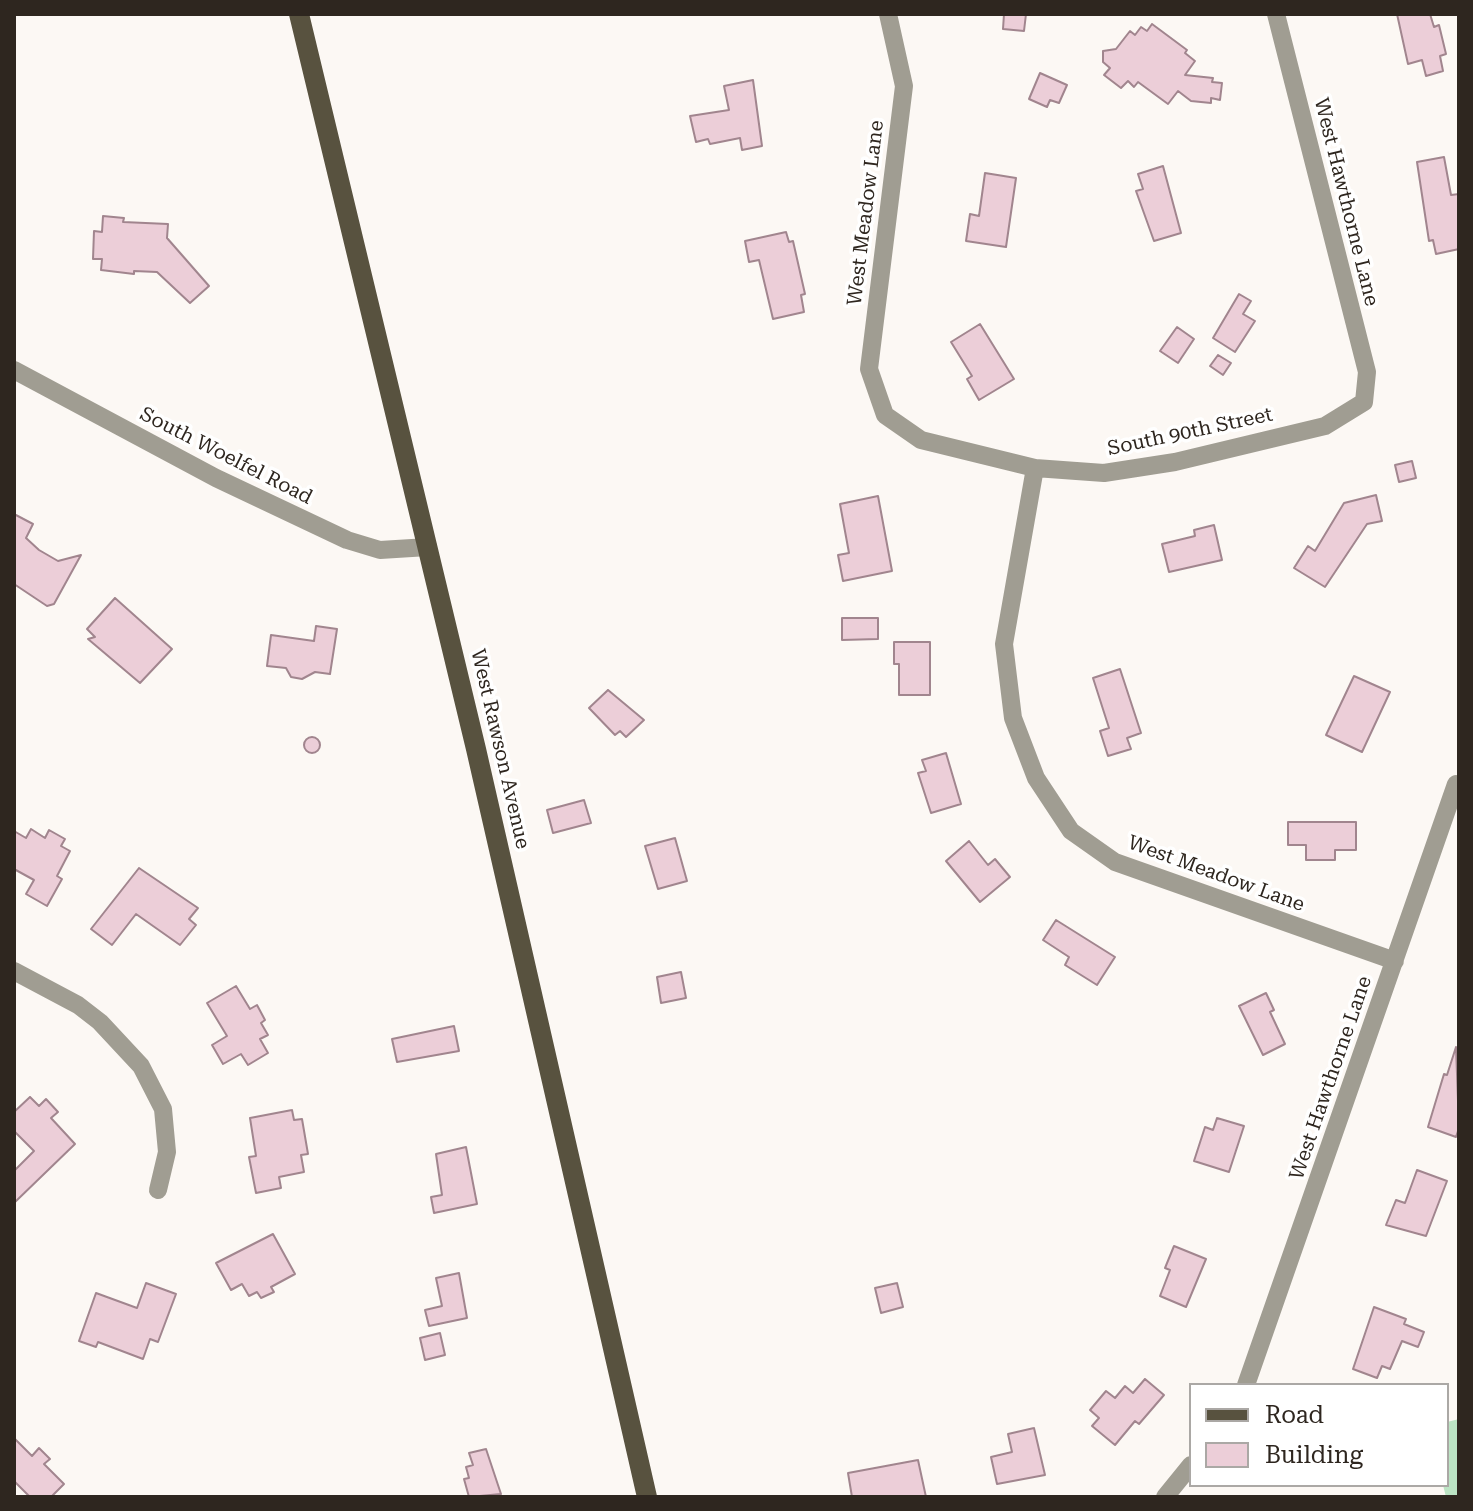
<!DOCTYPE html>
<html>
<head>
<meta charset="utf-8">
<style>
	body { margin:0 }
	#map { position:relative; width:1473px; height:1511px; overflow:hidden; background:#fcf8f4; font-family:"Roboto Serif",serif }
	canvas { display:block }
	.frame { position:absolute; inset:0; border:16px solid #2e261f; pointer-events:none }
	.legend { position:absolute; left:1189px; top:1383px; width:260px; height:104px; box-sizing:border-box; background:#fff; border:2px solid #aba8a5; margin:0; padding:10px 14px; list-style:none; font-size:24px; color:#2e261f }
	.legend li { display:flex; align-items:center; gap:16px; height:40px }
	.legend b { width:40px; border:2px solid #aba8a5 }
</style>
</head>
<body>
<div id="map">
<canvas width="1473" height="1511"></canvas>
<div class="frame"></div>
<ul class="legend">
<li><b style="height:10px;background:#58523f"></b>Road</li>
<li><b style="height:22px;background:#ecced8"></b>Building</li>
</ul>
</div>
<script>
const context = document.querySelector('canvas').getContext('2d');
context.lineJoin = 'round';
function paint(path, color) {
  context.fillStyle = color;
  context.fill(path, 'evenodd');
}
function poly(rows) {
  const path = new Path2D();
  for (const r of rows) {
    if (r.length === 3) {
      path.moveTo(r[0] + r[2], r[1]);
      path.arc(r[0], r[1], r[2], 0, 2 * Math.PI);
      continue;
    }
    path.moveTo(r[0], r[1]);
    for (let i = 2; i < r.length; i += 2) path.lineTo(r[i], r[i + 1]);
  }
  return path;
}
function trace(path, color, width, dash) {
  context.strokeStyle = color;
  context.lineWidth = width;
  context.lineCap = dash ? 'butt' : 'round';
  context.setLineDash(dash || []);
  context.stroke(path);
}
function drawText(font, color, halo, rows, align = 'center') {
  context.font = font + ' "Roboto Serif",serif';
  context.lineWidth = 7;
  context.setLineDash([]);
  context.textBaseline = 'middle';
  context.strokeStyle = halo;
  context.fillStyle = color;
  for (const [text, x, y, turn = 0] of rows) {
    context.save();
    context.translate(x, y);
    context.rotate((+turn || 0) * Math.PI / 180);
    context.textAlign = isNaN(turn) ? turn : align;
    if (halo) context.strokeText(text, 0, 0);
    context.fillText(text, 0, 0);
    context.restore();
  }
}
paint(poly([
	[1459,1419,1459,1497,1446,1497,1443,1485,1447,1485,1447,1422]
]), '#bce4c4');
const building = poly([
	[1004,14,1026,14,1024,31,1003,29,1004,14],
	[1397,14,1430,14,1434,27,1439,25,1446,54,1440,56,1443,71,1426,76,1422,60,1408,64,1397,14],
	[1152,24,1187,50,1185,53,1195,61,1185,75,1213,78,1212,82,1222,83,1220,100,1211,98,1211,103,1191,101,1178,91,1168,104,1138,82,1134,87,1128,81,1121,88,1104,75,1110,68,1103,62,1103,51,1116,49,1130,31,1135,35,1141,27,1147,31,1152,24],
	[1040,73,1067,85,1059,103,1050,100,1047,107,1029,99,1040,73],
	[753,80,762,146,742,150,740,138,710,144,708,139,696,142,690,116,729,110,724,86,753,80],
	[1444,157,1451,195,1459,194,1459,249,1436,254,1433,240,1429,241,1417,162,1444,157],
	[1163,166,1181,233,1154,241,1136,191,1143,189,1138,174,1163,166],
	[985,173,1016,178,1006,247,966,241,970,214,979,216,985,173],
	[103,216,124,218,123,222,168,224,167,238,209,286,190,303,157,272,134,271,134,274,101,270,102,259,93,259,94,231,102,232,103,216],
	[786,232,789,242,793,241,805,294,801,295,804,312,773,319,759,260,749,262,745,241,786,232],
	[1239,294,1251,301,1243,314,1255,321,1235,352,1213,338,1239,294],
	[980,324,1014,379,979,400,967,379,972,376,951,342,980,324],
	[1177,327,1194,339,1178,363,1160,351,1177,327],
	[1218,355,1231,363,1223,375,1210,366,1218,355],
	[1412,461,1416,478,1399,482,1395,465,1412,461],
	[1376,495,1382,521,1367,524,1325,587,1294,568,1308,546,1315,551,1344,503,1376,495],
	[878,496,892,571,843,581,838,555,849,553,840,504,878,496],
	[14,514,33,524,26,538,39,550,58,561,81,555,54,604,47,606,14,584,14,514],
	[1214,525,1222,560,1169,572,1162,544,1195,536,1194,530,1214,525],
	[115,598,172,649,140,683,88,639,95,637,87,629,115,598],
	[842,618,878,618,878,639,842,640,842,618],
	[316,626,337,629,330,674,315,672,302,679,291,677,286,668,267,666,271,635,314,641,316,626],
	[894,642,930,642,930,695,899,695,899,664,894,664,894,642],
	[1120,669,1141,733,1127,738,1131,749,1108,756,1100,731,1109,728,1093,678,1120,669],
	[1354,676,1390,692,1362,752,1326,735,1354,676],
	[608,690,644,720,626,737,620,731,615,735,589,708,608,690],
	[312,745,8],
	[946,753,961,804,931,813,918,773,926,771,922,760,946,753],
	[584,800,591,823,553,833,547,810,584,800],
	[1288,822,1356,822,1356,850,1335,850,1335,860,1306,860,1306,845,1288,845,1288,822],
	[31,829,45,838,49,830,65,839,61,846,70,851,57,876,62,879,47,906,26,894,34,880,14,869,14,831,26,838,31,829],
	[675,838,687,881,658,889,645,846,675,838],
	[969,841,988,865,995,859,1010,877,980,902,946,861,969,841],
	[139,868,198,908,189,919,196,925,180,945,136,914,112,945,91,929,139,868],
	[1056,920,1115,957,1097,985,1065,965,1069,957,1043,940,1056,920],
	[681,972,686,998,661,1003,657,977,681,972],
	[236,986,250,1009,257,1005,265,1020,261,1023,268,1035,260,1039,268,1053,248,1065,241,1054,223,1064,212,1045,227,1036,207,1003,236,986],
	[1266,993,1274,1010,1270,1012,1285,1044,1263,1055,1239,1006,1266,993],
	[454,1026,459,1051,397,1062,392,1039,454,1026],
	[1456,1047,1459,1128,1456,1137,1428,1127,1444,1074,1447,1075,1456,1047],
	[30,1097,39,1106,46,1099,58,1112,51,1118,75,1144,14,1203,14,1171,34,1151,14,1131,14,1112,30,1097],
	[292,1110,294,1120,302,1119,308,1154,301,1155,304,1172,279,1177,281,1188,256,1193,249,1157,256,1156,250,1118,292,1110],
	[1217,1118,1244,1126,1229,1172,1194,1161,1205,1127,1213,1130,1217,1118],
	[466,1147,477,1204,434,1213,431,1197,442,1195,436,1154,466,1147],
	[1417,1170,1447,1181,1426,1236,1386,1225,1396,1200,1405,1203,1417,1170],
	[273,1234,295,1274,271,1287,274,1292,261,1298,257,1292,249,1296,242,1284,231,1290,216,1263,273,1234],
	[1174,1246,1206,1259,1186,1307,1160,1296,1170,1270,1165,1268,1174,1246],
	[459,1273,467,1318,429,1326,425,1310,442,1306,436,1278,459,1273],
	[146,1283,176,1294,158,1342,150,1339,143,1359,98,1342,96,1347,79,1341,96,1293,137,1308,146,1283],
	[897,1283,903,1307,881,1313,875,1288,897,1283],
	[1374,1307,1406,1319,1404,1324,1424,1332,1418,1347,1402,1341,1390,1369,1382,1366,1377,1378,1353,1369,1374,1307],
	[440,1333,445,1355,425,1360,420,1338,440,1333],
	[1145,1379,1164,1395,1139,1424,1135,1421,1115,1445,1092,1426,1099,1418,1090,1410,1106,1391,1115,1398,1125,1386,1133,1393,1145,1379],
	[1034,1428,1045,1475,997,1484,991,1457,1012,1452,1008,1434,1034,1428],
	[14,1438,32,1456,39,1448,50,1459,44,1464,64,1484,51,1497,30,1497,14,1481,14,1438],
	[486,1449,501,1494,469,1497,464,1479,469,1478,466,1467,473,1465,469,1453,486,1449],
	[918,1460,926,1497,852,1497,848,1473,918,1460]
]);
paint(building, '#ecced8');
trace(building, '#a1858e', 2);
trace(poly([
	[888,14,904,86,869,369,885,415,921,440,1035,468,1104,473,1175,462,1325,426,1364,402,1367,372,1276,14],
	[14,370,216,478,347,540,380,550,428,547],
	[1035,468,1004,644,1013,718,1036,778,1071,831,1115,862,1395,961],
	[14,971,78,1005,100,1022,141,1066,163,1109,167,1152,158,1190],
	[1246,1385,1456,784],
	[1165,1497,1191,1465]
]), '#a09d92', 18);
trace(poly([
	[299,14,476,749,647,1497]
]), '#58523f', 20);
drawText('20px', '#2e261f', '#fff', [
	["West Hawthorne Lane",1346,202,76],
	["West Meadow Lane",866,213,-83],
	["South 90th Street",1190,432,-12],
	["South Woelfel Road",226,456,27],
	["West Rawson Avenue",500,749,77],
	["West Meadow Lane",1216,874,20],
	["West Hawthorne Lane",1331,1078,-71]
]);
</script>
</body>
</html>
